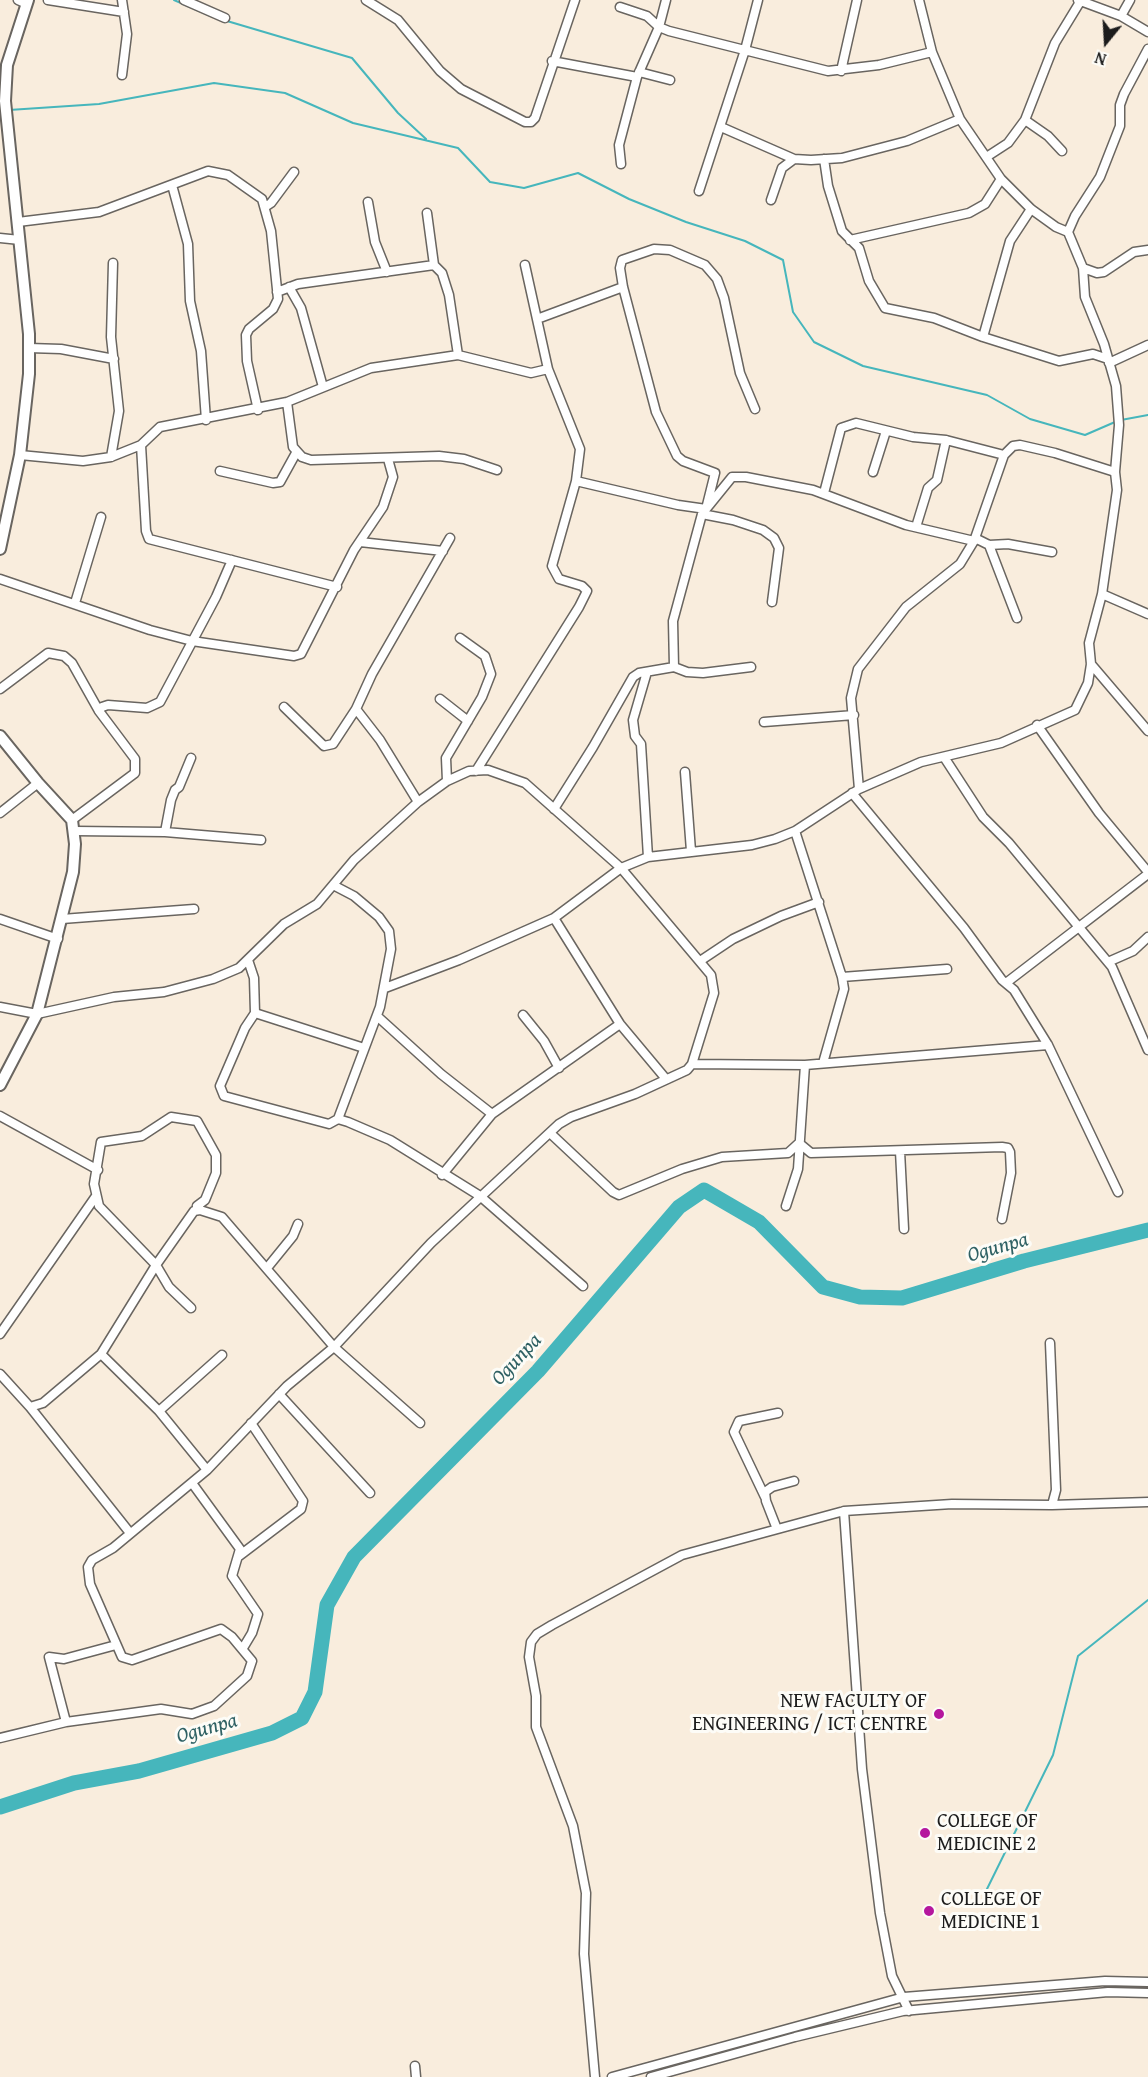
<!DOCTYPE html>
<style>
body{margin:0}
#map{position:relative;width:1148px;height:2077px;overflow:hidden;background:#f9eddd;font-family:"Gentium Book Plus",serif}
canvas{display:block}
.north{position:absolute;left:1076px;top:12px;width:60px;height:60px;-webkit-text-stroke:4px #fdfcf7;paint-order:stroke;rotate:198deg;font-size:16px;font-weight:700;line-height:24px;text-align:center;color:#1c1c1c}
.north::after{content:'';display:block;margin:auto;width:21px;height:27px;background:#1c1c1c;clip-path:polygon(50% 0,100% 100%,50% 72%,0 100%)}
</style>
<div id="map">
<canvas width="1148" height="2077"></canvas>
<div class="north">N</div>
</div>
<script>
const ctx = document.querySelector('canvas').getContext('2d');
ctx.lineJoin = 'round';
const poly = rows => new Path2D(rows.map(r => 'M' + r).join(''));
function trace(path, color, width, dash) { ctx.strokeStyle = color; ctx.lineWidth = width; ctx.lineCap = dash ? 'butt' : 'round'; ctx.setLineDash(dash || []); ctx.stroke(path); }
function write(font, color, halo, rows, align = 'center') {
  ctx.font = font + ' "Gentium Book Plus",serif'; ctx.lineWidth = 6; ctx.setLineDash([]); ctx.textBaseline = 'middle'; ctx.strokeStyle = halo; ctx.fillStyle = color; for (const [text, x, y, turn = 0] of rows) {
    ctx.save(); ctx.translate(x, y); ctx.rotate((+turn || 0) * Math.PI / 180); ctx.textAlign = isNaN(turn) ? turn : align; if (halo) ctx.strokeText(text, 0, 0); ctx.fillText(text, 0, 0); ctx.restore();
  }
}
const stream = poly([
 [174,0,213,17],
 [227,21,352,58,398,113,426,139],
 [9,110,99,104,214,83,285,93,353,123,458,148,490,182,524,188,578,173,629,199,686,222,745,241,783,260,793,312,814,342,863,366,987,395,1030,419,1085,435,1115,422],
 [1121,420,1148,415],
 [986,1891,1053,1755,1078,1656,1148,1600]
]);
const river = poly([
 [0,1807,74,1783,139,1771,272,1733,302,1718,315,1692,327,1605,354,1557,538,1371,679,1207,704,1190,759,1222,823,1287,860,1297,902,1298,1024,1261,1148,1230]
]);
const minor = poly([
 [18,0,27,4],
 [48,0,124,12],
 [184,0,225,18],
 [366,0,398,20,440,71,461,89,525,122,531,122,535,118,575,0],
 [919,0,932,52,960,119,1001,179,1031,209,1056,227,1068,232],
 [1078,0,1121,16,1148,32],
 [620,7,647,16,659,27,669,31,828,71,879,65,932,52],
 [1121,16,1130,0],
 [552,61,637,77],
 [841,71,857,0],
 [639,72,670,80],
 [122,75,127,34,122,0],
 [1025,120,1048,136,1062,151],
 [721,127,794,159,811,160,842,158,907,141,960,119],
 [988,156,1008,143,1025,120,1055,43,1080,2],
 [824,159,828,186,842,231,859,248,869,281,885,308,934,318,983,337,1059,361,1093,354,1108,359],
 [621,164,619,145,637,77,659,27,666,0],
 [172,185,188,244,190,301,201,351,206,420],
 [699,191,745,50,758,0],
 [771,200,782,168,794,159],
 [368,202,375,242,387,272],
 [265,207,271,203,294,172],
 [18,222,99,212,208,171,228,175,262,199,271,231,278,299,273,309,249,329,246,335,247,361,258,410],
 [0,238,20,240],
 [850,240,969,213,985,204,1001,179],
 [434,265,442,273,449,295,458,355],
 [1083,268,1097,273,1104,272,1134,252,1148,250],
 [289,287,301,308,323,387],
 [277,292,298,284,434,265,427,213],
 [537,319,623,287],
 [983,337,1010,241,1031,209],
 [29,348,61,349,114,359],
 [1109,363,1148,345],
 [287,402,293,447,302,457,311,460,439,456,464,459,497,470],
 [141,445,146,531,149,539,337,587],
 [20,455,83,461,111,457,141,445,160,427,287,402,371,368,458,355,531,373,548,369],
 [111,457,119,411,111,337,113,263],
 [220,471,273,483,280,482,296,453],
 [873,472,886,431],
 [576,481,678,505,706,509],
 [824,493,841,428,856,423,913,437,946,440,1004,455,1013,446,1020,445,1055,453,1115,472],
 [706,509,715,473,683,461,677,456,656,412,623,287,620,268,622,260,654,249,670,250,705,265,717,279,724,298,740,373,755,409],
 [702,514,733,520,763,530,774,538,779,548,772,602],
 [916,527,928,488,937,480,946,440],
 [975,538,989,545,1008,544,1052,552],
 [360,542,443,551],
 [989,545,1017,618],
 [0,579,150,630,192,641,294,656,301,654,354,550,383,507,393,477,388,459],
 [1102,594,1148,614],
 [75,603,101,517],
 [1091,664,1148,731],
 [674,667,673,621,702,514,732,477,746,477,813,490,906,525,974,541],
 [647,672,633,720,635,736,641,744,648,857],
 [0,689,48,653,64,656,72,663,99,711,135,759,135,773,72,820],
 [440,699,468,721],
 [284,707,324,746,333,744,356,709,372,674,450,538],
 [356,709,380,740,418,802],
 [99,711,102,707,108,705,147,708,160,702,216,597,232,560],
 [764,722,854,715],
 [1037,725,1099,813,1148,872],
 [944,757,983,817,1009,843,1112,967,1148,1050],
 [476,771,579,607,587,591,582,586,559,579,552,566,576,481,580,449,548,369,525,265],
 [685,772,691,851],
 [447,781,446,758,482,697,491,674,485,656,460,638],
 [859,789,851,698,858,669,906,607,960,564,974,541,1004,455],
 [852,793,964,928,1002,980,1014,990,1048,1045,1118,1192],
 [554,809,593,747,633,677,639,673,674,667,687,672,703,673,751,667],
 [0,813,38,783],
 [75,831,165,832,261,840],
 [795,831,842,977,844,989,823,1063],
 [165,832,171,800,175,790,179,787,191,758],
 [333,885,354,896,379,917,389,931,391,949,380,1007,338,1119],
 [554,918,620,1024,666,1079],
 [0,919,58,939],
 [62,919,194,909],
 [248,960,254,978,255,1013,245,1028,220,1086,224,1096,329,1124,338,1119,348,1122,390,1140,480,1196,583,1286],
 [700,961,733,939,781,916,819,902],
 [1108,962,1133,951,1148,937],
 [842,977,947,969],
 [1006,983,1148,874],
 [385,988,459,960,554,918,621,868,648,857,752,845,775,839,795,831,859,789,921,762,1001,743,1075,710,1088,683,1091,664,1089,643,1102,594,1117,490,1115,472,1119,425,1116,386,1104,344,1085,297,1083,268,1068,232,1075,216,1100,177,1120,126,1120,105,1124,94,1148,49],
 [0,1007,37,1014,114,997,164,992,213,979,239,968,284,924,317,904,354,860,418,802,447,781,469,771,488,770,525,783,621,868,711,975,714,993,692,1064,687,1070,635,1094,571,1117,559,1124,431,1243,334,1347,287,1386,207,1470,113,1548,92,1560,88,1567,90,1584,122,1657,132,1660,221,1629,232,1637,252,1661,247,1676,214,1706,192,1714,161,1709,66,1722,0,1738],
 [255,1013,364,1048],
 [523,1015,544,1041,559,1068],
 [377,1016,441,1074,492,1114],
 [692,1064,805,1065,1048,1045],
 [0,1116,98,1170],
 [550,1133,613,1192,619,1195,682,1169,722,1157,788,1153,799,1143,811,1153,1002,1147,1008,1148,1010,1152,1011,1173,1002,1219],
 [900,1151,904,1229],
 [442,1175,492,1114,620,1024],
 [786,1206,798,1169,805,1065],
 [267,1268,293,1236,298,1224],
 [191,1308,169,1287,156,1265,99,1206,94,1184,101,1142,142,1136,171,1117,197,1121,216,1155,216,1173,205,1200,197,1206,200,1210],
 [0,1334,96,1196],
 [101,1354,159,1411,207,1470],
 [0,1374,30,1407,130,1533],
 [279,1394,370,1493],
 [30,1407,43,1403,101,1354,156,1265,194,1211,200,1210,222,1217,334,1347,420,1423],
 [159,1411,222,1355],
 [192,1483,240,1549,232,1576,258,1614,252,1633,243,1648],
 [765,1497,734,1432,739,1421,778,1413],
 [1052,1505,1148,1502],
 [844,1511,862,1769,880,1913,892,1976,909,2011],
 [777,1529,766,1501,765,1492,772,1487,794,1481],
 [239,1556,301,1509,303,1501,251,1423],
 [66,1722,49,1657,64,1659,116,1645],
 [415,2066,416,2077],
 [595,2077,584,1954,586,1893,573,1826,536,1727,536,1696,529,1657,531,1642,537,1634,552,1625,682,1555,844,1511,952,1504,1052,1505,1056,1490,1050,1343],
 [612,2077,904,1997,1105,1981,1148,1982],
 [651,2077,795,2037,903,2011,1108,1992,1148,1993]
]);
const tertiary = poly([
 [0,549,20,455,29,374,29,334,5,101,7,65,28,0],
 [0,736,38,783,72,820,75,844,73,872,37,1014,0,1085]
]);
const markers = [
 [939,1714,6,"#b5179e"],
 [925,1833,6,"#b5179e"],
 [929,1911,6,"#b5179e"]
];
const poiNames = [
 ["NEW FACULTY OF",927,1702,"right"],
 ["ENGINEERING / ICT CENTRE",927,1725,"right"],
 ["COLLEGE OF",937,1822],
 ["MEDICINE 2",937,1845],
 ["COLLEGE OF",941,1900],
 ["MEDICINE 1",941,1923]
];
const waterNames = [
 ["Ogunpa",998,1248,-16],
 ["Ogunpa",517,1360,-47],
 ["Ogunpa",207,1729,-16]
];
trace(stream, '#46b6bc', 2);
trace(river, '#46b6bc', 15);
trace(minor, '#696560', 11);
trace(tertiary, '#696560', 14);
trace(minor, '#fff', 8);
trace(tertiary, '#fff', 10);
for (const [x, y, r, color] of markers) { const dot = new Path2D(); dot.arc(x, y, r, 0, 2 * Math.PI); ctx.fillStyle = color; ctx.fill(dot); trace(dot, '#fdfcf7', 2); }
write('20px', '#1c1c1c', '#fdfcf7', poiNames, 'left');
write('italic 21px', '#2f6164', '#fdfcf7', waterNames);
</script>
